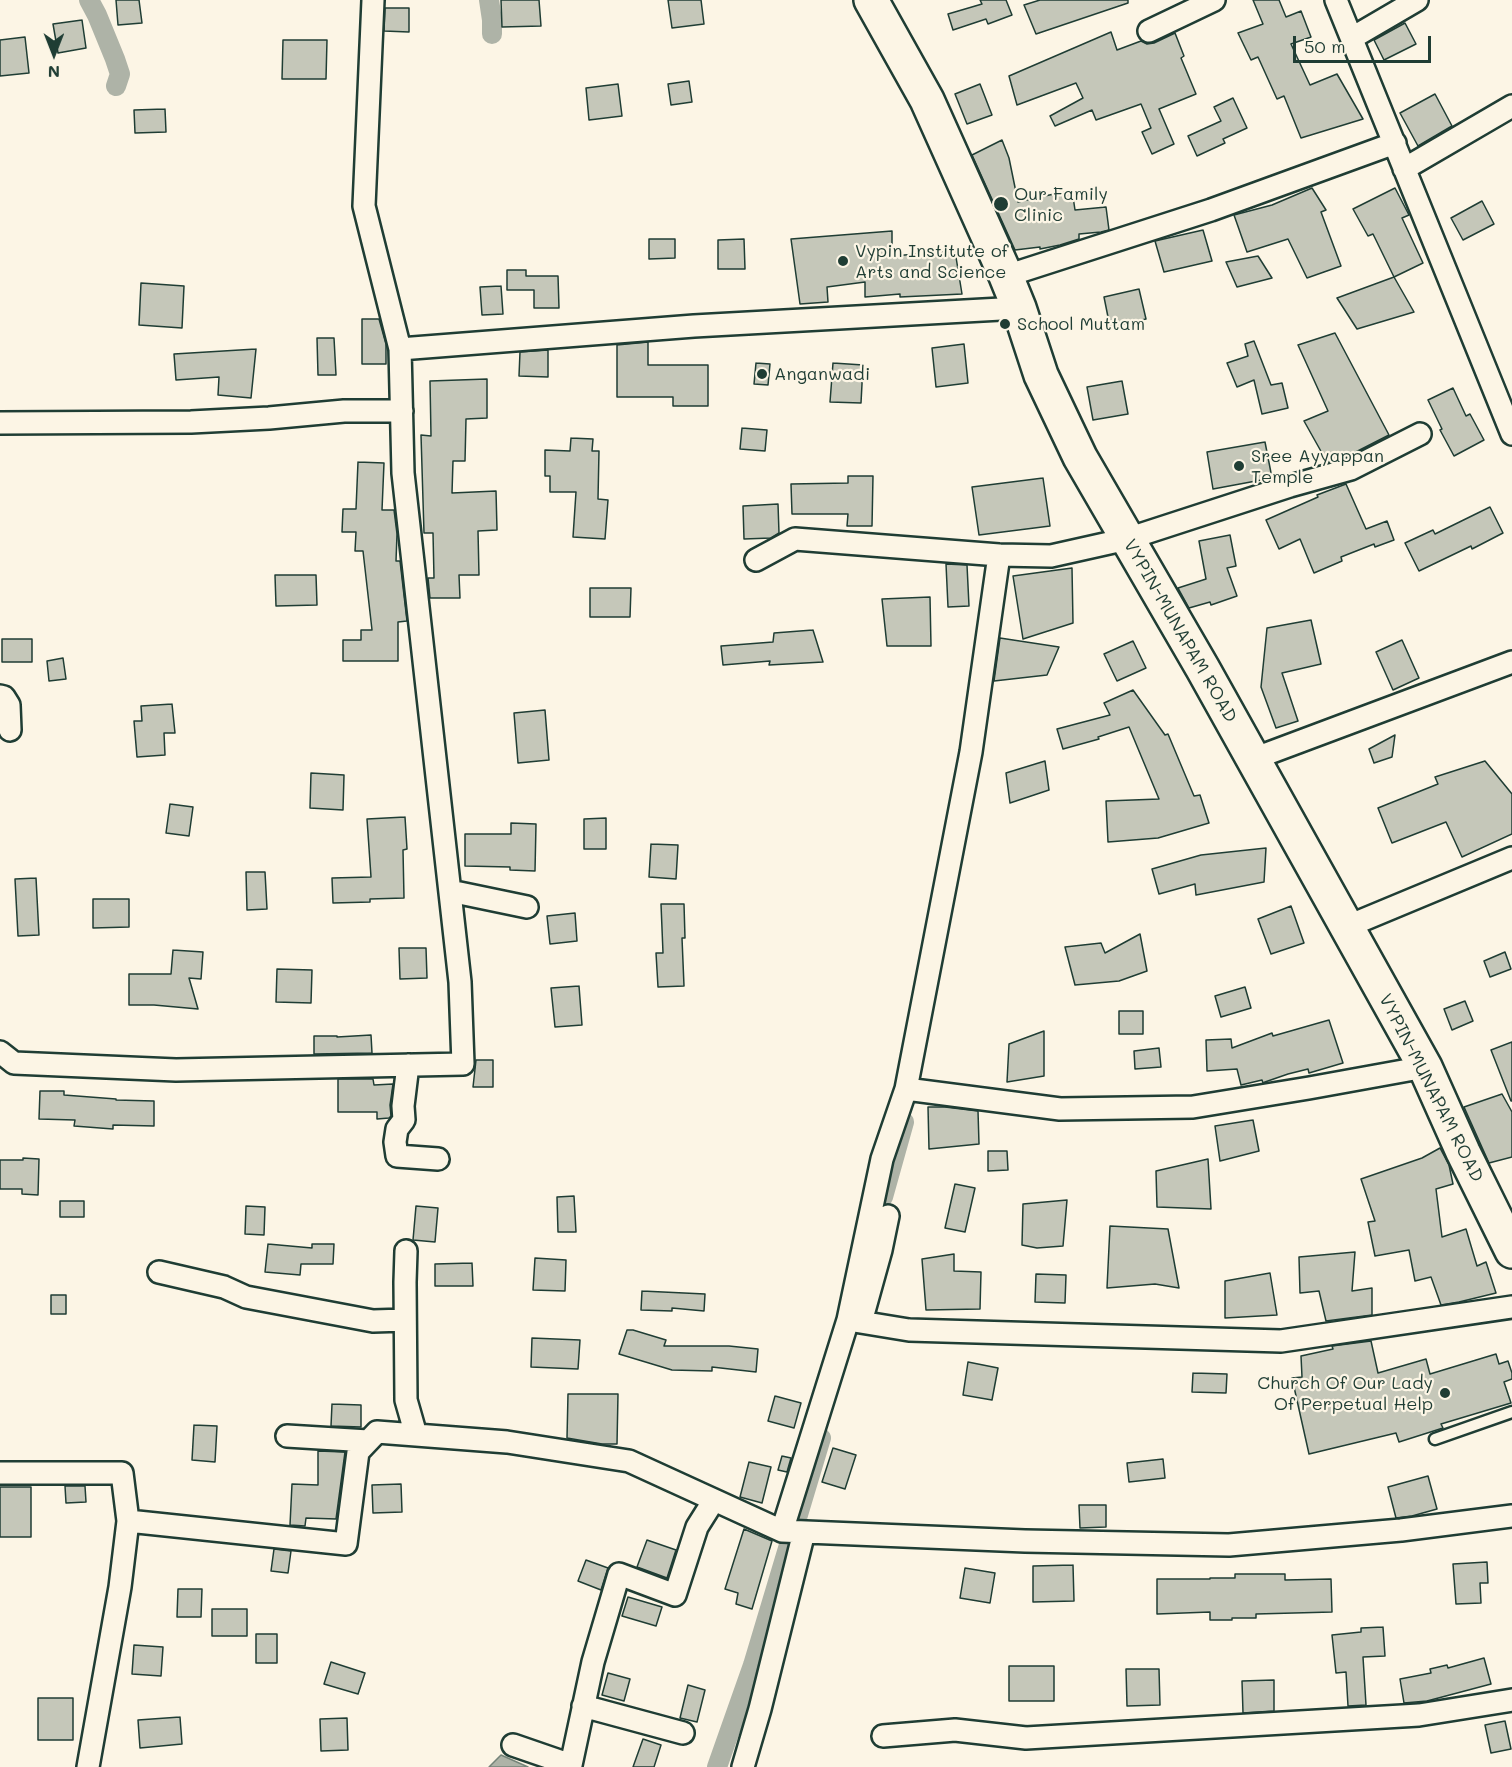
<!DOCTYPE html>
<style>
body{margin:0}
#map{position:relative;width:1512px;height:1767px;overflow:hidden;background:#fcf5e5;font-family:Mali,sans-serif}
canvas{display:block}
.north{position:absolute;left:24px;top:24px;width:60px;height:60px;-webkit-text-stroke:4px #fcf5e5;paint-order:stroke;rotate:180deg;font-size:16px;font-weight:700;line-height:24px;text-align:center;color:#1f3d34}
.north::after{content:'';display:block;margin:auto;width:21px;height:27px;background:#1f3d34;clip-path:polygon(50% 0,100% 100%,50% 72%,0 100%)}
.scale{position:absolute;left:1293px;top:36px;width:138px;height:27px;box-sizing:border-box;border:3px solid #1f3d34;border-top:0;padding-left:8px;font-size:18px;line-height:21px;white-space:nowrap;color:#1f3d34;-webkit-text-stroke:4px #fcf5e5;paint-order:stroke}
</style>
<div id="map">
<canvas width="1512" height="1767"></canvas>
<div class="north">N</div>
<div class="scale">50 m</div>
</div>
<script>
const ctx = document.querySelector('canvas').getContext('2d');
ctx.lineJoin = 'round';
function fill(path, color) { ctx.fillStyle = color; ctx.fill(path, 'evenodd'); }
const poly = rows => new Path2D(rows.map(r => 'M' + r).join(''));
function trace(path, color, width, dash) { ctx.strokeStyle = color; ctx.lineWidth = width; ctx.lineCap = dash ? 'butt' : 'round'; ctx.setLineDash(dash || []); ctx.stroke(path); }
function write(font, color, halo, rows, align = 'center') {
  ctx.font = font + ' Mali,sans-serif'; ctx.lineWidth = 4.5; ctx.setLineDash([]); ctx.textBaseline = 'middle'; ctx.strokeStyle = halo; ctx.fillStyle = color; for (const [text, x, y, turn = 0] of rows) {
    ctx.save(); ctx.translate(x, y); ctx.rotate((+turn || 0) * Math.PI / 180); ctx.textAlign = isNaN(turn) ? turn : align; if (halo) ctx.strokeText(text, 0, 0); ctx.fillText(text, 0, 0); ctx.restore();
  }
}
const water = poly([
 [501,1755,528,1767,489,1767,501,1755]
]);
const canal = poly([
 [89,0,97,15,115,59,120,74,116,86],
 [489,0,492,20,492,34],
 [883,1197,904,1122],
 [717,1767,753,1665,821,1438]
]);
const building = poly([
 [116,0,139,0,142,23,118,25,116,0],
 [501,0,539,0,541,26,502,27,501,0],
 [668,0,701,0,704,24,672,28,668,0],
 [980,0,1006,0,1012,15,988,24,986,19,953,30,948,14,982,4,980,0],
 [1040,0,1128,0,1128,3,1036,34,1024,5,1040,0],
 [1253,0,1279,0,1286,17,1301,11,1311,37,1291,44,1310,85,1337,74,1363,119,1301,138,1284,96,1277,99,1258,57,1251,60,1238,33,1263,24,1253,0],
 [385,8,409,8,409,32,384,31,385,8],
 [82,20,86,48,58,53,53,24,82,20],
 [1405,23,1416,44,1384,60,1374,40,1405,23],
 [1111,32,1117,50,1141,41,1147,44,1154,43,1175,33,1184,56,1181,58,1196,94,1159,109,1174,144,1152,154,1142,132,1151,128,1141,104,1096,120,1092,110,1055,126,1050,116,1083,98,1076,83,1017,105,1009,76,1111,32],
 [25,37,29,73,0,76,0,40,25,37],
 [283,40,327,40,326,79,282,79,283,40],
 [689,81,692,102,671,105,668,84,689,81],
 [618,84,622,116,589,120,586,88,618,84],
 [980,84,992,115,967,124,955,94,980,84],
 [1435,94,1452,126,1418,146,1400,113,1435,94],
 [1233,98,1247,128,1223,139,1225,143,1197,156,1188,136,1221,121,1214,107,1233,98],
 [165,109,166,132,135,133,134,110,165,109],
 [1002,140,1009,158,1018,202,1072,190,1075,210,1106,207,1109,230,1101,232,1079,234,1079,239,1060,245,1040,249,1040,247,1015,250,972,155,1002,140],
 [1312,188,1326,210,1321,212,1341,266,1307,278,1288,239,1247,252,1234,215,1272,205,1312,188],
 [1395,188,1409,215,1402,218,1423,263,1394,277,1373,234,1368,236,1353,209,1395,188],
 [1482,201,1494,224,1463,240,1451,218,1482,201],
 [1203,230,1212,261,1164,272,1155,241,1203,230],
 [892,231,892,256,955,251,962,294,900,297,900,294,865,297,865,282,827,287,828,302,800,304,791,239,892,231],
 [649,239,675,239,675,258,649,259,649,239],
 [744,239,745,269,718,269,718,240,744,239],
 [1258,256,1272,278,1237,287,1226,262,1258,256],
 [507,270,526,270,526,276,558,276,559,308,534,308,534,290,507,290,507,270],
 [1394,277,1414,312,1357,329,1337,298,1394,277],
 [141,283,184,286,182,328,139,325,141,283],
 [501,286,503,314,482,315,480,287,501,286],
 [1139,289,1146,319,1110,327,1104,297,1139,289],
 [362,319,379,319,386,344,386,364,362,364,362,319],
 [1335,333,1389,435,1346,457,1327,462,1304,421,1328,411,1298,345,1335,333],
 [317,338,334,338,336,375,318,375,317,338],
 [1254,341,1271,385,1282,383,1288,408,1262,414,1254,380,1237,387,1227,363,1248,356,1245,344,1254,341],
 [648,342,648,365,708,365,708,406,673,406,673,397,617,397,617,345,648,342],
 [964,344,968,383,936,387,932,348,964,344],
 [256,349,251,398,218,395,219,377,176,380,174,354,256,349],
 [548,350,548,377,519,376,520,352,548,350],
 [756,363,770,364,768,385,754,384,756,363],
 [833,363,863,365,861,403,830,402,833,363],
 [487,379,487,418,466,419,465,461,453,461,452,493,496,491,497,530,478,531,479,575,459,575,460,598,430,598,428,578,434,578,433,533,424,533,421,435,431,436,430,381,487,379],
 [1122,381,1128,414,1093,420,1087,387,1122,381],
 [1453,388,1466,416,1470,414,1484,440,1454,456,1440,430,1442,429,1428,400,1453,388],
 [742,428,767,430,765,451,740,449,742,428],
 [571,438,593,439,592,451,599,451,598,499,608,500,605,539,573,537,576,492,550,492,550,476,545,476,545,450,570,451,571,438],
 [1265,442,1272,478,1213,489,1207,452,1265,442],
 [358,462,384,463,382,510,394,510,397,534,396,561,400,561,407,621,398,622,398,661,343,661,343,640,361,640,361,630,372,630,363,551,355,551,356,532,342,532,343,509,356,509,358,462],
 [848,476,873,476,872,526,847,526,848,514,792,514,791,484,848,483,848,476],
 [1043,478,1050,526,979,535,972,487,1043,478],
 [1346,484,1366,529,1387,521,1394,540,1375,547,1374,544,1341,557,1342,561,1314,573,1300,539,1279,549,1266,520,1318,497,1317,495,1346,484],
 [778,504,779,533,771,538,744,539,743,506,778,504],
 [1490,507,1503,533,1472,549,1471,546,1419,571,1405,543,1433,530,1435,534,1490,507],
 [1230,535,1236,566,1227,568,1237,596,1211,605,1210,602,1189,608,1178,588,1206,579,1199,541,1230,535],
 [946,564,967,565,969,606,948,607,946,564],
 [1072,568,1073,623,1023,639,1013,576,1072,568],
 [275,575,316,575,317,605,276,606,275,575],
 [590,588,631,588,630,617,590,617,590,588],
 [930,597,931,646,887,646,882,599,930,597],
 [1311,620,1321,664,1282,673,1298,721,1276,728,1261,687,1267,628,1311,620],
 [813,630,823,662,769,665,770,661,723,665,721,646,773,642,774,633,813,630],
 [1000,638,1059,647,1047,675,994,681,1000,638],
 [2,639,32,639,32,662,2,662,2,639],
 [1402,640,1419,678,1393,690,1376,652,1402,640],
 [1133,641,1146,668,1117,681,1104,654,1133,641],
 [63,658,66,679,49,681,47,661,63,658],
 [1133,690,1165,735,1168,734,1194,796,1200,795,1209,823,1158,838,1108,842,1106,801,1159,799,1129,727,1098,737,1099,739,1063,749,1057,729,1110,715,1104,703,1133,690],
 [172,704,175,733,164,733,165,755,137,757,134,721,142,721,141,706,172,704],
 [545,710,549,760,518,763,514,713,545,710],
 [1395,735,1392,757,1374,763,1369,749,1395,735],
 [1045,761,1049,790,1010,803,1006,773,1045,761],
 [1485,761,1512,794,1512,834,1462,857,1446,822,1392,843,1378,808,1438,784,1435,777,1485,761],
 [311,773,344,775,343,810,310,808,311,773],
 [170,804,193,807,189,836,166,833,170,804],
 [405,817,407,849,403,850,404,898,370,899,370,902,333,903,332,878,371,877,367,819,405,817],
 [606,818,606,849,584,849,584,819,606,818],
 [511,823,536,824,535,871,510,870,510,867,465,866,465,834,511,834,511,823],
 [651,844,678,845,676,879,649,877,651,844],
 [1266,848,1264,882,1196,895,1195,884,1159,894,1152,869,1201,855,1266,848],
 [246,872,265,872,267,909,247,910,246,872],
 [36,878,39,935,18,936,15,879,36,878],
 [93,899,129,899,129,927,93,928,93,899],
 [661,904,684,904,685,938,682,938,684,986,658,987,656,953,663,953,661,904],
 [1291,906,1304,943,1271,954,1258,919,1291,906],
 [575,913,577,941,550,944,547,916,575,913],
 [1140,934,1147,971,1119,981,1075,985,1065,947,1101,943,1105,953,1140,934],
 [399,948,426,948,427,978,400,979,399,948],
 [173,950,203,952,201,979,189,978,198,1009,154,1005,129,1005,129,974,171,974,173,950],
 [1505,952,1511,969,1490,977,1484,961,1505,952],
 [277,969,312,970,311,1003,276,1002,277,969],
 [579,986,582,1025,555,1027,551,988,579,986],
 [1245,987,1251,1008,1221,1017,1215,996,1245,987],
 [1465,1001,1473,1021,1452,1030,1444,1009,1465,1001],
 [1119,1011,1143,1011,1143,1034,1119,1034,1119,1011],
 [1329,1020,1343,1063,1309,1073,1308,1069,1288,1074,1265,1082,1263,1083,1262,1080,1241,1085,1237,1069,1207,1071,1206,1040,1231,1039,1232,1048,1272,1033,1273,1036,1329,1020],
 [1044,1031,1044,1076,1007,1082,1009,1044,1044,1031],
 [371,1035,372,1053,314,1054,314,1036,337,1036,337,1037,371,1035],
 [1512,1042,1512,1101,1511,1101,1491,1050,1512,1042],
 [1159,1048,1161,1067,1135,1069,1134,1051,1159,1048],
 [476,1060,493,1060,493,1087,473,1087,476,1060],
 [338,1079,373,1079,374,1085,393,1084,390,1105,391,1116,389,1118,377,1119,377,1112,338,1112,338,1079],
 [40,1091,64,1091,64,1095,116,1099,116,1100,154,1101,154,1126,113,1125,113,1129,74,1126,75,1120,39,1119,40,1091],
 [1502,1094,1512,1112,1512,1157,1489,1163,1464,1107,1502,1094],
 [928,1107,945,1107,978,1111,979,1144,929,1149,928,1107],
 [1253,1120,1259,1151,1220,1161,1215,1126,1253,1120],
 [1440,1148,1449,1165,1453,1184,1436,1189,1442,1237,1466,1229,1477,1266,1486,1262,1496,1293,1459,1302,1441,1305,1431,1277,1415,1281,1409,1250,1375,1256,1368,1222,1375,1221,1361,1179,1422,1158,1440,1148],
 [988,1151,1007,1151,1008,1170,988,1171,988,1151],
 [23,1158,39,1159,38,1195,22,1194,22,1189,0,1189,0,1160,23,1160,23,1158],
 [1208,1159,1211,1209,1157,1207,1156,1171,1208,1159],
 [955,1184,975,1188,965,1232,945,1228,955,1184],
 [574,1196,576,1232,558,1232,557,1197,574,1196],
 [1067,1200,1063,1246,1037,1248,1022,1245,1023,1204,1067,1200],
 [60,1201,84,1201,84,1217,60,1217,60,1201],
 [246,1206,265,1207,264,1235,245,1234,246,1206],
 [416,1206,438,1208,435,1242,413,1240,416,1206],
 [1110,1226,1168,1229,1179,1288,1155,1284,1107,1288,1110,1226],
 [268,1244,312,1248,312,1244,334,1244,333,1264,301,1264,300,1275,265,1272,268,1244],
 [1355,1252,1352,1291,1372,1288,1372,1315,1326,1321,1319,1291,1300,1293,1299,1257,1355,1252],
 [954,1254,954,1271,981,1272,980,1309,926,1310,922,1259,954,1254],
 [535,1258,566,1260,565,1291,533,1290,535,1258],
 [472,1263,473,1286,435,1286,435,1264,472,1263],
 [1270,1273,1277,1315,1225,1318,1225,1281,1270,1273],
 [1036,1274,1066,1275,1065,1303,1035,1302,1036,1274],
 [642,1291,705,1294,704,1311,672,1308,672,1311,641,1310,642,1291],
 [51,1295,66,1295,66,1314,51,1314,51,1295],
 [627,1330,633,1330,666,1340,664,1346,729,1346,758,1349,756,1372,712,1367,712,1371,672,1370,619,1354,627,1330],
 [532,1338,580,1340,578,1369,531,1367,532,1338],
 [1371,1341,1378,1373,1426,1359,1430,1374,1496,1354,1499,1364,1508,1361,1512,1373,1512,1379,1504,1382,1511,1403,1441,1424,1443,1428,1399,1442,1396,1433,1309,1454,1292,1378,1302,1377,1301,1356,1333,1349,1332,1346,1371,1341],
 [968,1362,998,1368,992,1400,963,1395,968,1362],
 [1193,1373,1227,1374,1226,1393,1192,1392,1193,1373],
 [568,1394,618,1394,617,1444,602,1444,567,1438,568,1394],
 [775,1396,801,1403,794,1428,768,1421,775,1396],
 [332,1404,361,1405,361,1427,331,1426,332,1404],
 [194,1425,217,1426,215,1462,192,1460,194,1425],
 [833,1448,856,1455,845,1489,822,1482,833,1448],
 [318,1451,345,1452,336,1519,306,1518,305,1526,290,1525,292,1484,318,1485,318,1451],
 [782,1456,791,1458,787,1472,778,1470,782,1456],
 [1163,1459,1165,1478,1129,1482,1127,1463,1163,1459],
 [749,1462,771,1467,762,1503,740,1497,749,1462],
 [1428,1476,1437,1509,1412,1516,1396,1518,1388,1487,1428,1476],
 [401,1484,402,1512,373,1513,372,1485,401,1484],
 [65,1486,85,1486,86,1502,66,1503,65,1486],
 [0,1487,31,1487,31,1537,0,1537,0,1487],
 [1079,1505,1106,1505,1106,1527,1080,1528,1079,1505],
 [744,1529,772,1541,752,1609,736,1604,738,1593,725,1589,744,1529],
 [647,1540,676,1550,667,1578,637,1567,647,1540],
 [274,1549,291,1551,288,1573,271,1571,274,1549],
 [586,1560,608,1568,601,1590,578,1581,586,1560],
 [1487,1562,1488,1583,1480,1583,1481,1603,1456,1604,1453,1564,1487,1562],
 [1073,1565,1074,1601,1033,1602,1033,1566,1073,1565],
 [965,1568,995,1573,990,1603,960,1598,965,1568],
 [1235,1574,1285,1574,1285,1580,1331,1579,1332,1612,1256,1614,1256,1618,1232,1618,1232,1620,1210,1620,1210,1612,1157,1614,1157,1579,1210,1579,1210,1578,1235,1578,1235,1574],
 [178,1589,202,1589,201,1617,177,1617,178,1589],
 [628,1597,662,1607,656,1626,622,1616,628,1597],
 [212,1609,247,1609,247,1636,212,1636,212,1609],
 [1383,1627,1385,1656,1363,1657,1366,1705,1348,1706,1346,1672,1336,1673,1332,1635,1361,1632,1361,1628,1383,1627],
 [256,1634,277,1634,277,1663,256,1663,256,1634],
 [134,1645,163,1647,161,1676,132,1674,134,1645],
 [1484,1658,1491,1684,1427,1701,1404,1703,1400,1679,1431,1673,1430,1669,1447,1665,1448,1668,1484,1658],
 [331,1662,365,1673,358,1694,324,1684,331,1662],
 [1009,1666,1054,1666,1054,1701,1009,1701,1009,1666],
 [1126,1669,1159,1669,1160,1705,1127,1706,1126,1669],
 [608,1673,630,1679,624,1701,602,1695,608,1673],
 [1274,1680,1274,1711,1243,1713,1242,1681,1274,1680],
 [688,1685,705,1690,697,1722,680,1718,688,1685],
 [38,1698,73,1698,73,1740,38,1740,38,1698],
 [180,1717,182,1744,140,1748,138,1720,180,1717],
 [347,1718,348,1750,321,1751,320,1719,347,1718],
 [1505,1721,1511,1749,1491,1753,1485,1725,1505,1721],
 [643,1739,661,1745,654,1767,633,1767,643,1739]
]);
const service = poly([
 [1435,1439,1512,1412]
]);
const minor = poly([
 [1336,0,1512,434],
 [1149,31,1214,0],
 [1352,38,1417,0],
 [1404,169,1512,106],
 [1006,276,1211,210,1395,143],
 [400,349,694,326,1019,308],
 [0,423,191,422,269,418,344,411,402,411],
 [756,560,795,539,999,555,1051,556,1127,539,1290,486,1351,469,1420,434],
 [0,696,4,697,9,705,10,730],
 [1253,759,1512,662],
 [450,891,527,907],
 [1346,927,1512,858],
 [0,1052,14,1063,176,1070,463,1064,460,982,403,473,400,349,364,206,373,0],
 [408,1065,403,1106,404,1120,397,1129,395,1142,397,1156,438,1159],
 [906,1089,1060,1109,1193,1107,1309,1088,1425,1067],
 [406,1251,405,1282,406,1400,416,1435],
 [159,1272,224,1287,246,1297,373,1321,405,1320],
 [848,1320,909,1330,1281,1341,1512,1307],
 [861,1322,881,1250,888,1216],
 [287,1436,368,1441],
 [0,1473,122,1473,128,1521,120,1587,88,1767],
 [128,1521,346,1544,358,1452,377,1432,507,1442,629,1461,782,1531,1025,1541,1229,1545,1401,1530,1512,1516],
 [782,1531,848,1320,882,1159,906,1089,971,752,999,555],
 [583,1706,683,1733],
 [883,1736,955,1730,1026,1738,1249,1725,1419,1715,1512,1700],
 [513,1745,571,1765,593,1662,619,1574,675,1595,697,1527,714,1500],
 [743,1767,760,1709,804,1532]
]);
const primary = poly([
 [871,0,927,100,1006,276,1019,308,1041,375,1080,457,1203,669,1425,1067,1463,1152,1512,1251]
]);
const markers = [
 [1001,204,8,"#1f3d34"],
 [843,261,6,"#1f3d34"],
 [1005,324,6,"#1f3d34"],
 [762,374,6,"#1f3d34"],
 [1239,466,6,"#1f3d34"],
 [1445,1393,6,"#1f3d34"]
];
const poiNames = [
 ["Our Family",1014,194],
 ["Clinic",1014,215],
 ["Vypin Institute of",855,251],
 ["Arts and Science",855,272],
 ["School Muttam",1017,324],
 ["Anganwadi",774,374],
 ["Sree Ayyappan",1251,456],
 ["Temple",1251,477],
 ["Church Of Our Lady",1433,1383,"right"],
 ["Of Perpetual Help",1433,1404,"right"]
];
const streetNames = [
 ["VYPIN-MUNAPAM ROAD",1180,631,60],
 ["VYPIN-MUNAPAM ROAD",1431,1088,63]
];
fill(water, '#aeb3a7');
trace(water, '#758479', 1.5);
trace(canal, '#aeb3a7', 20);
fill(building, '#c5c7b9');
trace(building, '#1f3d34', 1.5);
trace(service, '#1f3d34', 15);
trace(minor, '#1f3d34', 26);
trace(primary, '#1f3d34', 38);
trace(service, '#fcf5e5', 10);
trace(minor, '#fcf5e5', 21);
trace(primary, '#fcf5e5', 33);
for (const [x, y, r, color] of markers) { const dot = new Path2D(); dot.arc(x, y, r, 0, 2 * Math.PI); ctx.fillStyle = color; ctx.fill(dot); trace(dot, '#fcf5e5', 2); }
write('18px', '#1f3d34', '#fcf5e5', poiNames, 'left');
write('18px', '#1f3d34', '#fcf5e5', streetNames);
</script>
